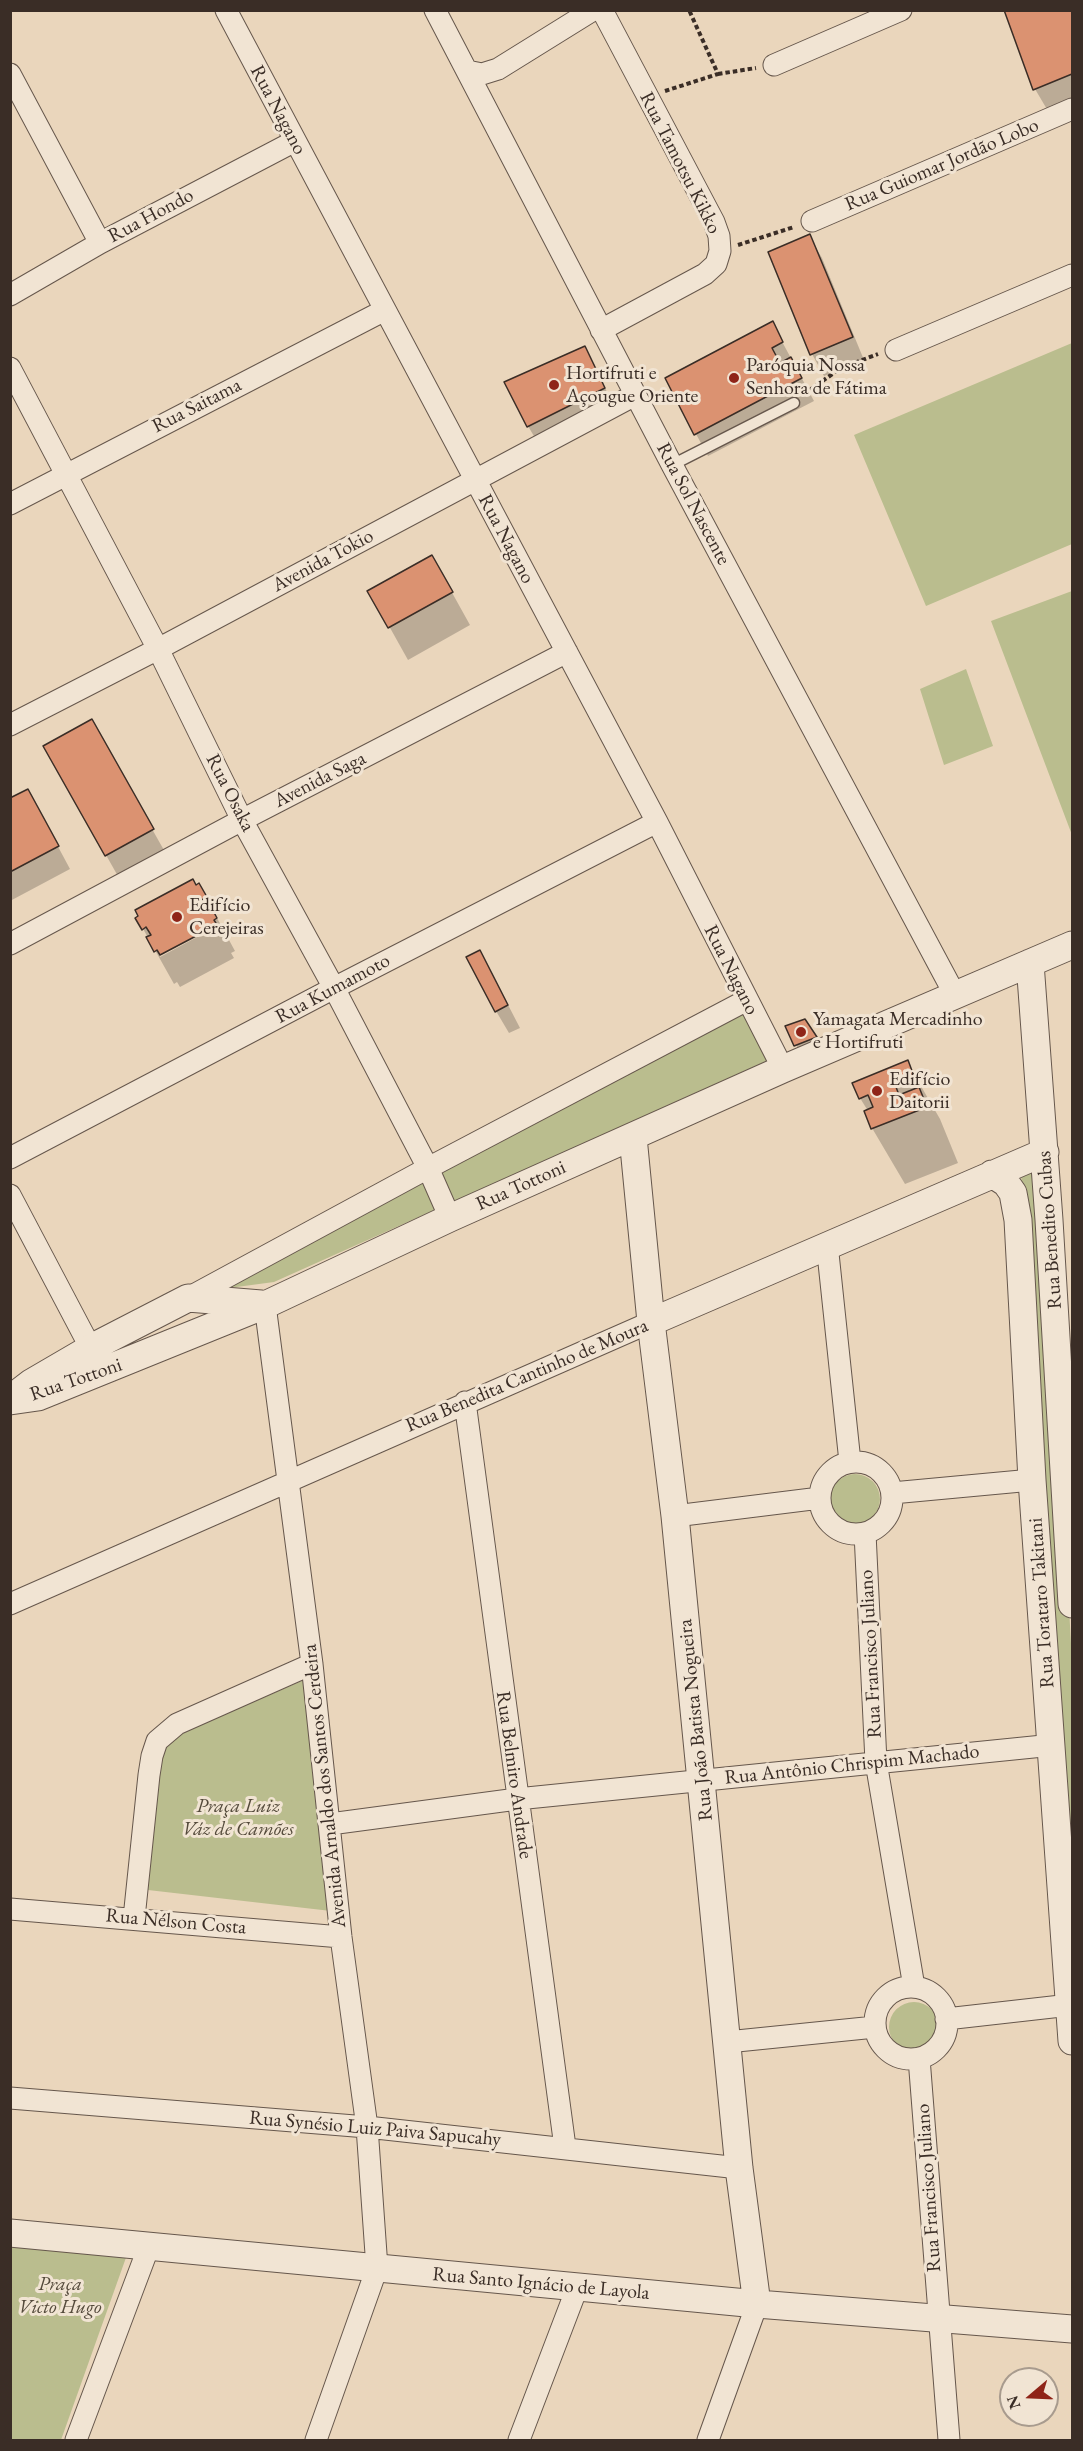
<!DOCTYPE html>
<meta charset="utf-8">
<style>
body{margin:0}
#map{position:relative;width:1083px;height:2451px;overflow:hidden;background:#ead6bc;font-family:"EB Garamond",serif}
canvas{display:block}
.frame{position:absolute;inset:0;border:12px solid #3a2d26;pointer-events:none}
.north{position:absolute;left:999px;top:2367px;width:60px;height:60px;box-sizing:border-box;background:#f1e4d3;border:2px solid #a89b8e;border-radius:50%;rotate:251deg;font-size:16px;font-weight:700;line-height:24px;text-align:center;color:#3a2d26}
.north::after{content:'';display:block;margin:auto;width:21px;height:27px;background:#8f2418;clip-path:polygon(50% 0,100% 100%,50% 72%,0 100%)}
</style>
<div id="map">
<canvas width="1083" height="2451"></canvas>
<div class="frame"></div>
<div class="north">N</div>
</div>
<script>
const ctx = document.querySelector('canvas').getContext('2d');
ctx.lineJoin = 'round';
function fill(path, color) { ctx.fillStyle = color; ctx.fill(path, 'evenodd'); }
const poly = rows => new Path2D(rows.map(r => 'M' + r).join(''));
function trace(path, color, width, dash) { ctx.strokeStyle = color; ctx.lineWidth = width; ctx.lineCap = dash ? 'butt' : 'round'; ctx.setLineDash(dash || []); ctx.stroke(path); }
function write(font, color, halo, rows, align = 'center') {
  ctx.font = font + ' "EB Garamond",serif'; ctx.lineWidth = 6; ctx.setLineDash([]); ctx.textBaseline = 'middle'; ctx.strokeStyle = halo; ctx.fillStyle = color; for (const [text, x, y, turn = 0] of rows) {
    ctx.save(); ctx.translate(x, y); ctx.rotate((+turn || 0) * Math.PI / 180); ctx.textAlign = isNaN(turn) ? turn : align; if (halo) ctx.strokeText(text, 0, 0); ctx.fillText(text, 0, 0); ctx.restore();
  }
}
const green = poly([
 [1072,343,1072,544,926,606,854,435],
 [1072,591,1072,835,991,621],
 [966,669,993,746,944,765,920,689],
 [745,1008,771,1059,274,1282,229,1288],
 [1035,1167,1064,1519,1072,1661,1072,1895,1052,1583,1021,1173],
 '830 1499a25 25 0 1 1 50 0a25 25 0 1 1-50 0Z',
 [304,1680,331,1911,148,1890,160,1769,165,1750,172,1737],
 '889 2027a25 25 0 1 1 50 0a25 25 0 1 1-50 0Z',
 [10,2244,128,2252,61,2440,11,2440]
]);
const shadow = poly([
 [1006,10,1072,10,1072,101,1048,111,1035,89],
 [809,236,822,258,864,360,824,376,812,354],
 [772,323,814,401,708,456,696,434],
 [594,364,613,405,538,443,528,426],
 [450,589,470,625,408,660,370,592],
 [91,721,165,852,119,878,45,747],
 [10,800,40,813,70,869,10,901],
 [199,885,235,951,231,953,234,958,180,987,177,982,174,984,137,918],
 [209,927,210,930,160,957,160,953],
 [492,974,520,1028,509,1033,496,1011],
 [804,1020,822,1049,802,1056,787,1027],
 [907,1062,940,1119,958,1163,905,1184,872,1128,868,1111,860,1098]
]);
const building = poly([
 [1004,10,1072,10,1072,74,1033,90,1004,10],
 [810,234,853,337,810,355,768,252,810,234],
 [773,321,783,342,772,348,780,363,791,357,802,378,694,435,665,378,773,321],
 [585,346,605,388,527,427,504,382,585,346],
 [432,555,453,592,388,628,367,591,432,555],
 [92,719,154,829,105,856,43,746,92,719],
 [28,789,59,846,10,872,10,798,28,789],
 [193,879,196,885,199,883,207,897,201,900,205,907,210,905,217,918,214,920,217,925,160,955,157,950,154,952,146,937,151,935,146,927,142,930,135,918,138,916,135,910,193,879],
 [480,950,508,1005,495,1012,466,957,480,950],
 [805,1019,817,1037,794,1046,785,1026,805,1019],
 [908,1060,915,1079,896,1087,899,1095,919,1087,927,1107,871,1129,864,1111,873,1107,868,1095,859,1099,852,1083,908,1060]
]);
const path = poly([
 [718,74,756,68],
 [665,91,718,74,689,10],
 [738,245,794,227],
 [804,394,841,368,878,354]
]);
const service = poly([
 [672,465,794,403]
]);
const minor = poly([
 [226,10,657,822,783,1069],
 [435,10,672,465,955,995],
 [774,65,901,10],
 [467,71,482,74,498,69,593,10],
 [10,74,100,243],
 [812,221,1072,109],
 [10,295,100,243,295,141],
 [601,330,705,274,716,264,720,251,719,236,714,222,602,10],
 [896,350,1072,275],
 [10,368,158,649,242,820,334,988,428,1168,450,1218],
 [10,504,385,310],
 [10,725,158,649,635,395],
 [10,944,242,820,567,652],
 [10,1158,334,988,657,822],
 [10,1195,98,1362],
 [827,1244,850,1462],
 [188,1298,428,1168,747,1000],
 [265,1305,312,1664,341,1937,367,2127,377,2268,316,2440],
 [465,1402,565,2147],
 '820 1498a36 36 0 1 1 72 0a36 36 0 1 1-72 0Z',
 [892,1493,1032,1480],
 [675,1516,820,1498],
 [865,1533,876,1762,914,1987],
 [10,1604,651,1322],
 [330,1824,517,1799,1053,1745],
 [10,1909,341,1937],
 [134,1918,149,1775,152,1756,157,1741,177,1724,312,1664],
 '875 2023a36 36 0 1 1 72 0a36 36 0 1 1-72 0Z',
 [946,2019,1070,2005],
 [727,2042,875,2027],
 [919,2058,949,2440],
 [10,2098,367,2127,739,2168],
 [76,2440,149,2246],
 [519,2440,577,2288],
 [708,2440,757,2304]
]);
const tertiary = poly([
 [1030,963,1049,1220,1072,1604],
 [633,1137,651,1322,675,1516,739,2168,757,2304],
 [992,1174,1006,1183,1013,1193,1018,1220,1032,1480,1072,2041],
 [651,1322,1045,1152],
 [18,1393,31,1383,91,1348,188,1298,261,1304],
 [10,1401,38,1397,265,1305,450,1218,783,1069,1072,945],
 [10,2233,757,2304,1072,2329]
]);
const markers = [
 [734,378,6,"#8f2418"],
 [554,385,6,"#8f2418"],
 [177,917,6,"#8f2418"],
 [801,1032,6,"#8f2418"],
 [877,1091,6,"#8f2418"]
];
const streetNames = [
 ["Rua Nagano",278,110,62],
 ["Rua Tamotsu Kikko",680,163,63],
 ["Rua Guiomar Jordão Lobo",942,165,-23],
 ["Rua Hondo",151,216,-28],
 ["Rua Saitama",197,406,-27],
 ["Rua Sol Nascente",693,504,62],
 ["Rua Nagano",506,539,62],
 ["Avenida Tokio",323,561,-28],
 ["Avenida Saga",320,780,-27],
 ["Rua Osaka",230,793,63],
 ["Rua Nagano",731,970,63],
 ["Rua Kumamoto",333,989,-28],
 ["Rua Tottoni",521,1186,-24],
 ["Rua Benedito Cubas",1050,1230,-94],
 ["Rua Benedita Cantinho de Moura",527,1376,-23],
 ["Rua Tottoni",76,1380,-19],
 ["Rua Torataro Takitani",1042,1603,-94],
 ["Rua Francisco Juliano",871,1654,-93],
 ["Rua João Batista Nogueira",696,1720,-96],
 ["Rua Antônio Chrispim Machado",852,1765,-6],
 ["Rua Belmiro Andrade",514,1775,82],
 ["Avenida Arnaldo dos Santos Cerdeira",325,1786,-96],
 ["Rua Nélson Costa",176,1922,5],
 ["Rua Synésio Luiz Paiva Sapucahy",375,2129,5],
 ["Rua Francisco Juliano",929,2188,-94],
 ["Rua Santo Ignácio de Layola",541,2284,5]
];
const poiNames = [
 ["Paróquia Nossa",746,366],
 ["Senhora de Fátima",746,389],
 ["Hortifruti e",566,374],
 ["Açougue Oriente",566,397],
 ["Edifício",189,906],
 ["Cerejeiras",189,929],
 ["Yamagata Mercadinho",813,1020],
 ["e Hortifruti",813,1043],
 ["Edifício",889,1080],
 ["Daitorii",889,1103]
];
const parkNames = [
 ["Praça Luiz",238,1807],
 ["Váz de Camões",238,1830],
 ["Praça",60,2285],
 ["Victo Hugo",60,2308]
];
fill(green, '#babd8e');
fill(shadow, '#0003');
fill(building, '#db9271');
trace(building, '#3a2d26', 1.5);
trace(service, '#66574c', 13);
trace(minor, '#66574c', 23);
trace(tertiary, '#66574c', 29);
trace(path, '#3a2d26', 4, [4.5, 3]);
trace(service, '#f1e4d3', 10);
trace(minor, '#f1e4d3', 21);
trace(tertiary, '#f1e4d3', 27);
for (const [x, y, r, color] of markers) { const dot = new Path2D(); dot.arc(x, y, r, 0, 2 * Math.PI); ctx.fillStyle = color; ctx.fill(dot); trace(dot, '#f1e4d3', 2); }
write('20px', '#3a2d26', '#f1e4d3', streetNames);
write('20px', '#3a2d26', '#f1e4d3', poiNames, 'left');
write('italic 20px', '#544a3b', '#f1e4d3', parkNames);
</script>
